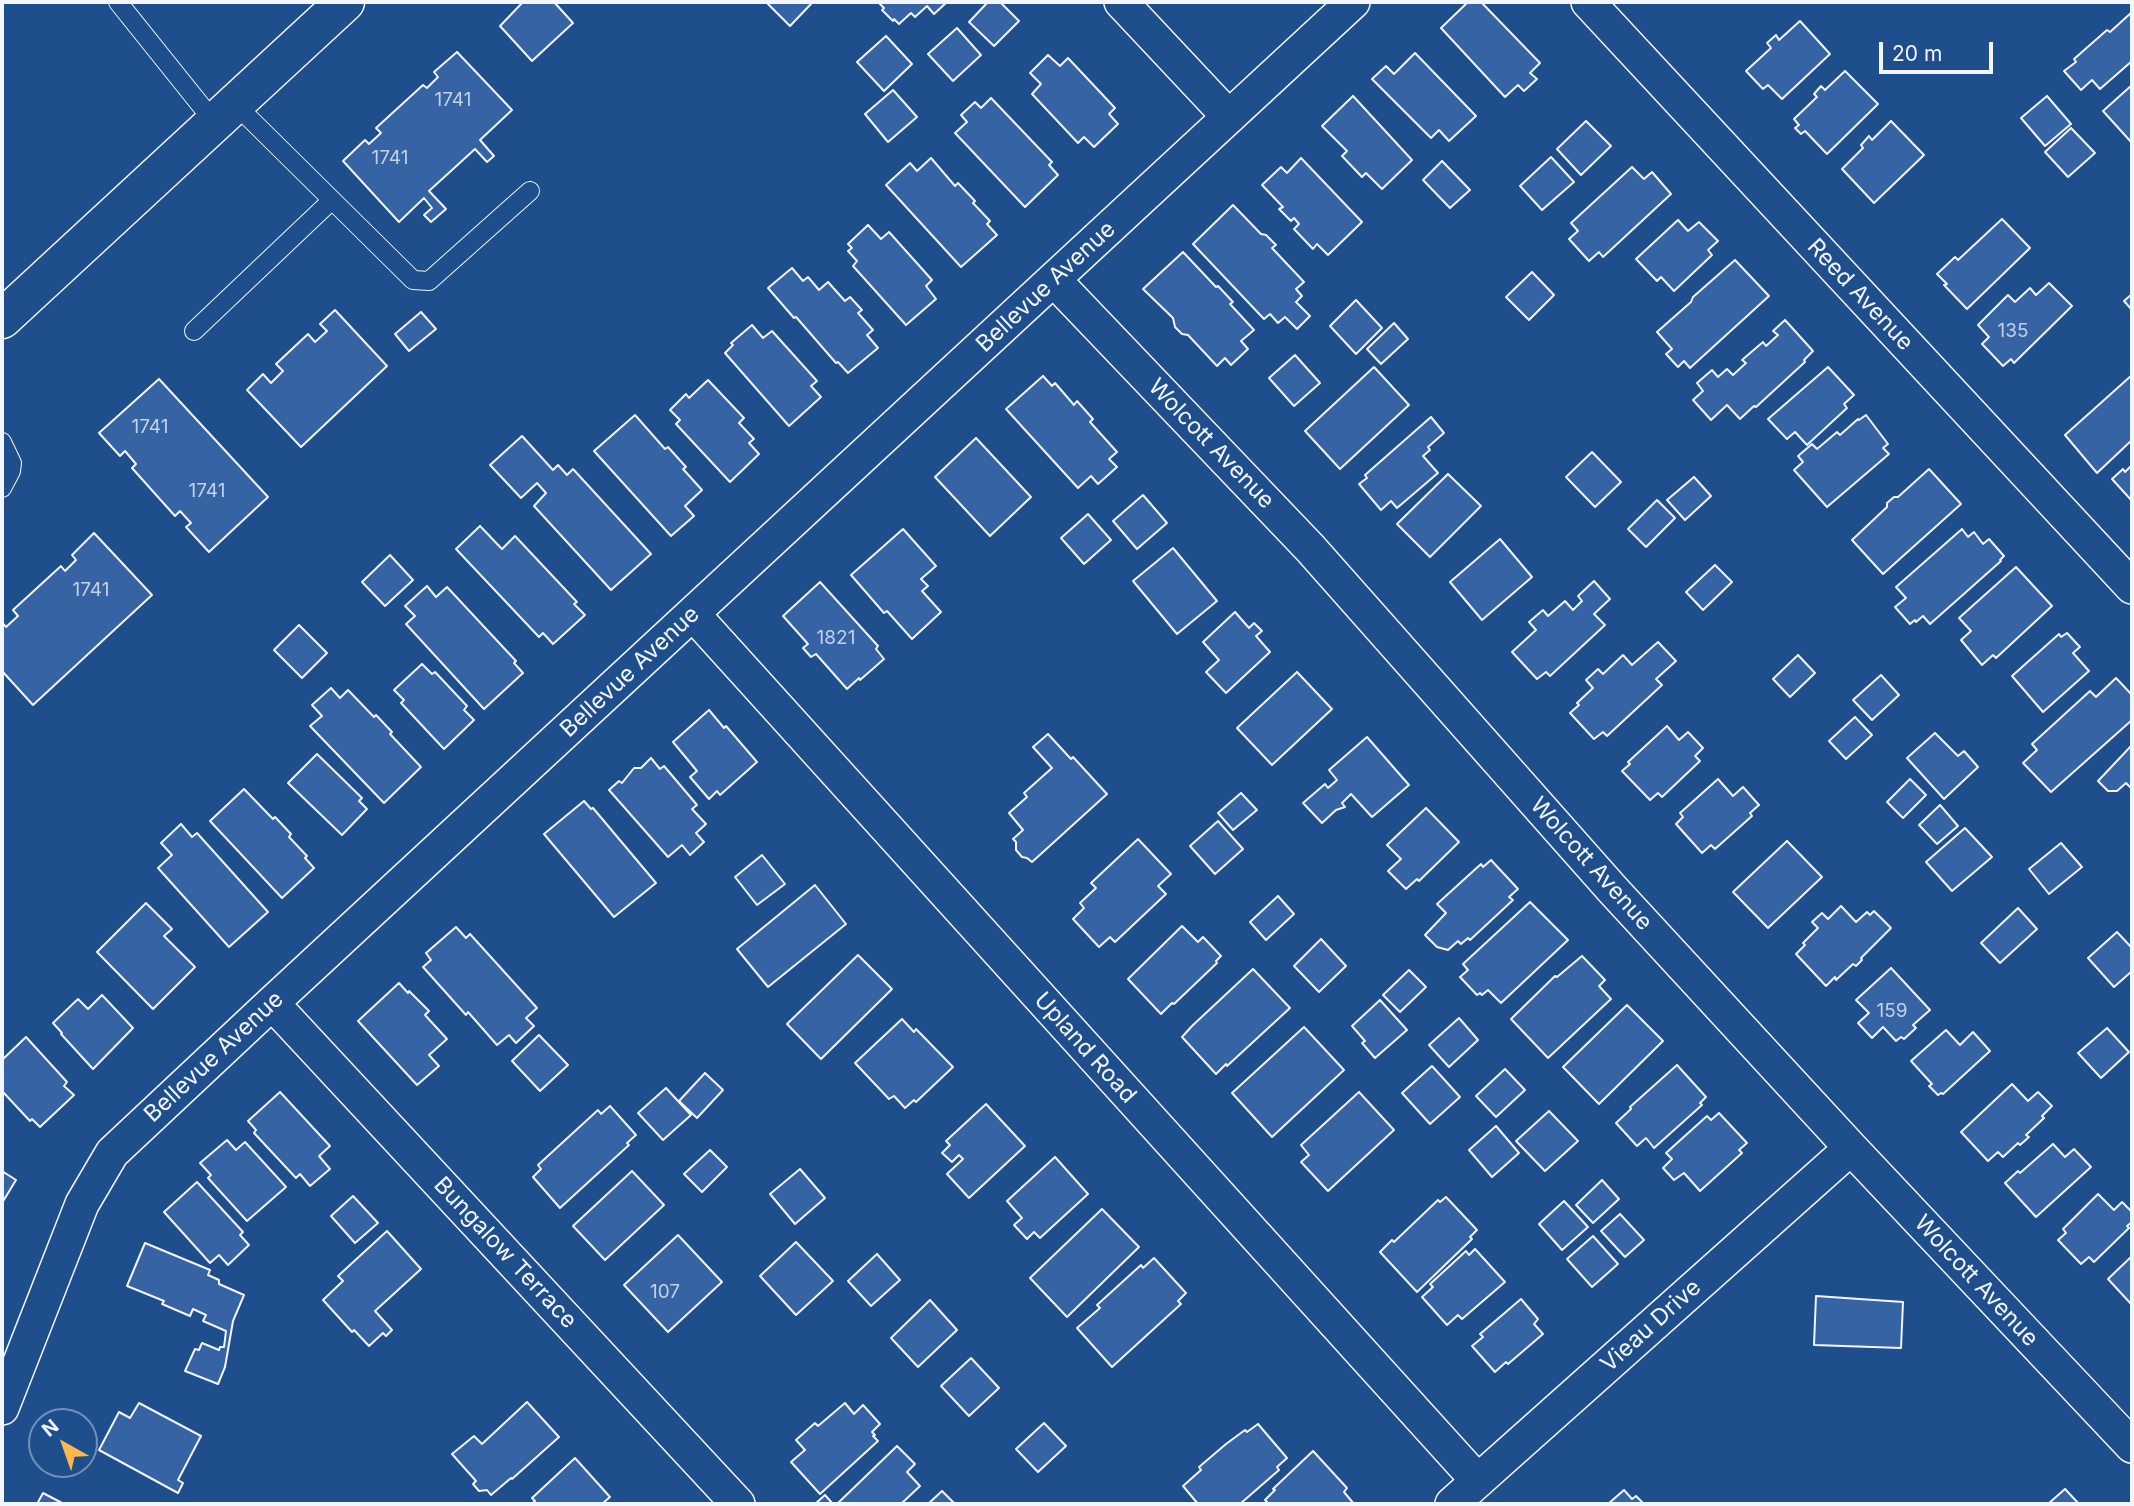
<!DOCTYPE html>
<style>
body{margin:0}
#map{position:relative;width:2134px;height:1506px;overflow:hidden;background:#1f4e8c;font-family:Inter,sans-serif}
canvas{display:block}
.frame{position:absolute;inset:0;border:4px solid #f2f6ff;pointer-events:none}
.north{position:absolute;left:28px;top:1408px;width:70px;height:70px;box-sizing:border-box;background:#1f4e8c;border:2px solid #7391ba;border-radius:50%;rotate:320deg;font-size:19px;font-weight:700;line-height:28px;text-align:center;color:#f2f6ff}
.north::after{content:'';display:block;margin:auto;width:24px;height:32px;background:#ffb74d;clip-path:polygon(50% 0,100% 100%,50% 72%,0 100%)}
.scale{position:absolute;left:1879px;top:42px;width:114px;height:32px;box-sizing:border-box;border:4px solid #f2f6ff;border-top:0;padding-left:9px;font-size:21px;line-height:24px;white-space:nowrap;color:#f2f6ff;-webkit-text-stroke:5px #1f4e8c;paint-order:stroke}
</style>
<div id="map">
<canvas width="2134" height="1506"></canvas>
<div class="frame"></div>
<div class="north">N</div>
<div class="scale">20 m</div>
</div>
<script>
const ctx = document.querySelector('canvas').getContext('2d');
ctx.lineJoin = 'round';
function fill(path, color) { ctx.fillStyle = color; ctx.fill(path, 'evenodd'); }
const poly = rows => new Path2D(rows.map(r => 'M' + r).join(''));
function trace(path, color, width, dash) { ctx.strokeStyle = color; ctx.lineWidth = width; ctx.lineCap = dash ? 'butt' : 'round'; ctx.setLineDash(dash || []); ctx.stroke(path); }
function write(font, color, halo, rows, align = 'center') {
  ctx.font = font + ' Inter,sans-serif'; ctx.lineWidth = 5; ctx.setLineDash([]); ctx.textBaseline = 'middle'; ctx.strokeStyle = halo; ctx.fillStyle = color; for (const [text, x, y, turn = 0] of rows) {
    ctx.save(); ctx.translate(x, y); ctx.rotate((+turn || 0) * Math.PI / 180); ctx.textAlign = isNaN(turn) ? turn : align; if (halo) ctx.strokeText(text, 0, 0); ctx.fillText(text, 0, 0); ctx.restore();
  }
}
const building = poly([
 [523,2,554,2,573,23,532,61,500,26,523,2],
 [766,2,808,2,811,4,790,26,766,2],
 [881,2,947,2,934,14,927,6,915,17,911,13,899,24,894,19,893,21,882,10,884,8,879,3,881,2],
 [988,2,1000,2,1019,21,994,46,969,22,988,2],
 [1468,2,1481,2,1540,63,1530,73,1537,79,1524,91,1518,85,1505,97,1441,28,1468,2],
 [2132,12,2132,61,2100,89,2092,80,2081,90,2064,71,2076,62,2074,59,2107,30,2110,32,2132,12],
 [1800,21,1830,54,1782,99,1768,85,1763,89,1746,71,1771,48,1767,43,1776,35,1779,40,1800,21],
 [957,28,981,55,953,81,928,54,957,28],
 [886,36,912,64,884,91,857,62,886,36],
 [457,52,512,110,480,140,494,156,487,162,475,149,429,191,446,209,431,222,424,215,432,208,424,198,399,222,343,161,365,140,369,144,381,133,376,128,423,85,427,88,438,77,434,72,457,52],
 [1415,53,1476,116,1449,141,1439,130,1431,138,1372,79,1386,66,1394,74,1415,53],
 [1048,55,1060,66,1068,58,1115,108,1109,114,1118,124,1094,147,1084,137,1078,143,1032,94,1041,84,1030,73,1048,55],
 [1845,71,1878,104,1827,154,1805,131,1801,134,1795,128,1799,125,1794,119,1817,97,1814,94,1821,86,1825,90,1845,71],
 [2132,85,2132,143,2103,111,2132,85],
 [893,90,917,117,888,142,865,114,893,90],
 [1353,96,1412,160,1382,189,1366,173,1362,177,1342,156,1347,151,1322,126,1353,96],
 [2047,96,2071,124,2045,146,2021,118,2047,96],
 [991,98,1052,162,1049,165,1058,175,1025,207,955,133,967,122,961,115,975,102,981,108,991,98],
 [1586,121,1611,146,1581,175,1557,149,1586,121],
 [1891,121,1924,155,1874,203,1842,169,1863,148,1861,145,1869,136,1872,140,1891,121],
 [2071,128,2095,153,2068,177,2045,152,2071,128],
 [1551,157,1574,182,1542,210,1520,186,1551,157],
 [931,158,955,186,958,183,975,201,973,203,990,221,987,224,997,235,961,267,886,185,910,163,917,171,931,158],
 [1301,158,1362,222,1328,255,1317,244,1313,249,1294,229,1299,224,1294,218,1291,221,1279,209,1283,207,1262,185,1281,167,1287,173,1301,158],
 [1442,161,1470,190,1450,208,1423,180,1442,161],
 [1632,167,1644,179,1652,172,1671,194,1603,257,1599,252,1589,261,1569,239,1578,231,1571,223,1632,167],
 [1233,205,1261,234,1266,235,1276,245,1272,248,1304,282,1296,289,1302,296,1296,302,1310,316,1297,329,1285,317,1278,323,1270,314,1264,319,1193,244,1233,205],
 [2002,219,2030,248,1967,309,1944,285,1947,284,1937,274,1955,257,1958,260,2002,219],
 [1678,220,1688,231,1699,222,1718,241,1708,250,1712,255,1674,291,1661,277,1657,281,1636,259,1678,220],
 [868,225,881,239,889,232,932,280,926,286,936,299,906,325,853,266,857,261,848,251,852,248,848,244,868,225],
 [1183,252,1216,287,1218,286,1233,302,1230,304,1254,330,1241,341,1248,349,1231,365,1225,358,1217,366,1188,335,1182,334,1175,327,1173,318,1143,289,1183,252],
 [1735,260,1769,296,1690,368,1684,361,1678,367,1666,354,1672,349,1657,332,1691,302,1693,297,1735,260],
 [792,268,803,281,808,277,819,290,828,282,845,301,850,297,862,310,858,313,873,330,867,335,878,348,848,373,838,362,836,363,796,317,794,318,768,288,792,268],
 [1532,272,1554,295,1529,320,1506,297,1532,272],
 [2049,283,2072,306,2014,363,2011,359,2003,366,1982,344,1989,337,1978,325,2008,295,2015,302,2030,288,2036,295,2049,283],
 [2132,294,2132,310,2124,301,2132,294],
 [1356,300,1382,328,1356,354,1330,326,1356,300],
 [335,310,387,366,301,447,247,390,263,374,271,383,283,371,276,364,308,334,315,342,327,331,320,324,335,310],
 [421,312,436,329,409,351,395,334,421,312],
 [1785,320,1813,351,1804,360,1805,362,1756,407,1754,406,1740,419,1727,405,1711,420,1693,400,1703,391,1697,383,1712,370,1718,377,1727,369,1733,375,1746,363,1742,360,1763,342,1766,346,1778,335,1773,331,1785,320],
 [1394,323,1408,339,1381,364,1367,349,1394,323],
 [752,325,763,338,772,331,817,381,811,386,821,397,789,426,725,353,733,345,731,343,752,325],
 [1295,355,1320,383,1294,406,1269,378,1295,355],
 [1374,367,1409,405,1340,469,1305,431,1374,367],
 [1828,367,1854,395,1844,404,1847,408,1807,445,1795,432,1787,439,1768,419,1828,367],
 [2132,375,2132,440,2097,473,2065,435,2132,375],
 [1043,376,1052,386,1055,383,1074,405,1077,401,1093,419,1090,422,1117,452,1109,459,1117,467,1098,484,1091,476,1078,488,1006,409,1043,376],
 [159,379,268,497,209,552,186,527,191,523,180,511,175,516,132,468,136,464,125,451,120,456,99,433,159,379],
 [708,380,744,418,739,423,754,439,749,443,759,454,730,482,676,424,680,420,670,410,686,394,689,398,708,380],
 [635,415,665,449,668,447,686,467,683,469,702,490,685,506,694,516,671,536,594,451,635,415],
 [1866,415,1888,444,1883,448,1889,454,1827,507,1794,470,1803,462,1798,456,1812,444,1817,449,1837,432,1840,435,1858,419,1859,420,1866,415],
 [1431,417,1444,433,1428,447,1430,450,1423,456,1438,473,1397,508,1391,501,1381,510,1359,484,1367,478,1365,475,1431,417],
 [522,436,553,470,558,465,567,475,573,469,651,554,611,590,534,506,546,493,537,483,521,498,490,465,522,436],
 [976,438,1031,497,990,536,935,477,976,438],
 [1592,452,1621,482,1595,507,1566,477,1592,452],
 [2132,465,2132,501,2112,479,2123,469,2125,472,2132,465],
 [1929,469,1961,504,1883,574,1852,540,1887,507,1887,503,1894,497,1898,497,1929,469],
 [1448,474,1481,506,1430,557,1397,524,1448,474],
 [1694,477,1711,496,1685,520,1667,500,1694,477],
 [1143,495,1167,523,1137,549,1113,521,1143,495],
 [1657,500,1675,518,1646,547,1628,529,1657,500],
 [1088,514,1111,540,1084,564,1061,538,1088,514],
 [480,526,502,549,515,536,577,602,574,604,585,615,553,644,543,633,539,637,456,549,480,526],
 [903,529,936,566,921,579,928,586,922,591,941,612,912,639,887,611,884,613,851,575,903,529],
 [1962,529,1968,537,1974,532,1983,544,1989,539,2004,556,2000,560,2001,561,1930,624,1923,616,1916,622,1915,620,1910,624,1895,607,1906,598,1896,587,1962,529],
 [94,533,152,595,33,705,2,671,2,622,6,627,18,616,13,610,61,566,65,571,76,560,72,555,94,533],
 [1500,539,1532,577,1482,620,1450,582,1500,539],
 [1173,548,1217,601,1177,634,1133,581,1173,548],
 [390,555,413,580,385,606,362,582,390,555],
 [1715,565,1732,582,1703,610,1686,592,1715,565],
 [2016,567,2052,606,1996,658,1993,655,1982,665,1961,640,1971,631,1959,618,2016,567],
 [1594,581,1610,599,1594,614,1605,625,1550,676,1546,672,1537,679,1512,652,1536,630,1529,622,1543,610,1548,616,1565,601,1573,610,1582,601,1578,596,1594,581],
 [820,582,878,646,876,649,884,659,860,680,859,678,847,689,816,654,811,657,803,648,808,644,783,616,820,582],
 [427,586,436,597,447,587,516,661,514,663,523,673,484,709,406,624,415,616,405,606,427,586],
 [1235,612,1249,628,1254,623,1262,631,1256,636,1270,652,1226,693,1206,672,1219,660,1203,642,1235,612],
 [299,625,327,653,302,678,274,650,299,625],
 [2067,633,2080,647,2073,653,2089,671,2043,712,2012,676,2059,634,2061,637,2067,633],
 [1658,642,1676,661,1656,679,1662,685,1607,736,1603,732,1594,739,1570,713,1579,705,1577,703,1593,688,1586,680,1598,669,1603,674,1623,655,1632,665,1658,642],
 [1798,655,1815,673,1790,697,1773,679,1798,655],
 [422,664,432,674,435,672,467,706,464,710,474,720,444,749,401,703,404,700,394,690,422,664],
 [1297,672,1332,709,1272,765,1237,728,1297,672],
 [1881,675,1899,695,1872,720,1853,700,1881,675],
 [2116,678,2132,695,2132,720,2051,792,2023,763,2037,750,2032,744,2090,691,2096,697,2116,678],
 [331,688,340,698,348,690,374,717,376,715,392,732,390,734,421,767,384,803,310,726,322,716,312,705,331,688],
 [709,710,724,728,726,726,757,762,720,795,717,791,709,799,690,777,697,771,673,742,709,710],
 [1855,717,1872,735,1846,759,1829,741,1855,717],
 [1667,726,1679,740,1688,732,1703,748,1695,756,1700,761,1662,797,1658,793,1650,800,1622,771,1630,764,1628,762,1667,726],
 [1935,733,1958,756,1964,751,1978,767,1944,799,1907,758,1935,733],
 [1048,734,1071,759,1073,757,1107,794,1032,862,1027,858,1022,857,1016,850,1016,842,1013,839,1023,830,1009,813,1027,797,1024,793,1052,768,1033,747,1048,734],
 [1367,737,1409,785,1372,817,1351,794,1342,803,1345,807,1336,810,1322,823,1303,803,1325,784,1328,788,1337,780,1329,770,1367,737],
 [2132,745,2132,789,2126,783,2117,791,2108,791,2098,781,2132,745],
 [317,754,362,798,359,801,367,809,342,835,288,783,317,754],
 [651,758,660,769,664,766,697,805,692,809,706,824,696,833,704,842,690,855,682,845,668,857,609,790,619,781,622,783,634,768,641,768,651,758],
 [1718,779,1733,796,1743,787,1759,805,1750,813,1752,816,1715,849,1711,845,1702,853,1676,824,1683,817,1680,813,1718,779],
 [1910,779,1926,795,1903,818,1887,802,1910,779],
 [244,789,273,819,275,817,291,834,289,837,307,856,305,858,314,868,282,898,210,821,244,789],
 [1241,793,1257,810,1233,830,1218,813,1241,793],
 [584,801,591,809,593,808,656,883,614,917,544,834,584,801],
 [1940,805,1958,826,1937,844,1919,825,1940,805],
 [1426,808,1459,842,1419,881,1417,879,1406,889,1388,871,1401,859,1387,845,1426,808],
 [1218,821,1243,849,1215,874,1190,846,1218,821],
 [181,824,192,837,197,833,268,912,229,947,158,868,172,855,161,843,181,824],
 [1965,828,1992,857,1952,891,1926,862,1965,828],
 [1138,839,1171,874,1158,886,1166,894,1115,942,1110,937,1099,947,1073,919,1084,908,1080,903,1096,888,1091,883,1138,839],
 [1787,841,1822,877,1768,928,1733,892,1787,841],
 [2061,843,2082,867,2049,894,2029,869,2061,843],
 [762,855,785,884,757,905,735,877,762,855],
 [1491,860,1518,889,1509,897,1513,900,1470,940,1468,938,1461,944,1458,941,1448,950,1437,947,1425,935,1446,913,1437,904,1481,864,1483,867,1491,860],
 [815,885,846,924,768,987,737,949,815,885],
 [1278,896,1294,914,1266,940,1250,922,1278,896],
 [1530,902,1568,940,1501,1003,1488,990,1482,995,1480,993,1477,995,1460,977,1468,970,1463,964,1530,902],
 [146,903,172,929,164,936,195,967,153,1009,97,952,146,903],
 [1841,906,1856,922,1867,912,1870,915,1874,911,1891,928,1861,958,1862,960,1856,966,1853,964,1836,980,1835,977,1826,986,1796,954,1805,945,1803,943,1818,928,1812,922,1822,913,1828,919,1841,906],
 [2018,908,2037,929,2000,963,1981,943,2018,908],
 [1182,926,1198,942,1203,937,1221,956,1216,961,1217,963,1174,1004,1172,1003,1161,1014,1128,979,1182,926],
 [456,927,466,938,470,934,537,1008,526,1018,534,1026,516,1043,509,1035,497,1045,468,1012,466,1015,423,967,431,960,426,953,456,927],
 [2117,932,2132,948,2132,971,2114,987,2088,958,2117,932],
 [1321,939,1346,966,1319,992,1294,966,1321,939],
 [858,955,892,989,821,1059,787,1024,858,955],
 [1582,956,1605,980,1599,986,1611,999,1548,1058,1511,1019,1555,976,1557,977,1582,956],
 [1891,968,1930,1010,1913,1025,1916,1028,1904,1039,1901,1037,1896,1041,1883,1027,1872,1038,1858,1023,1869,1013,1856,1000,1891,968],
 [1253,969,1290,1008,1227,1066,1226,1064,1216,1074,1182,1037,1192,1026,1253,969],
 [1409,970,1426,987,1400,1012,1383,995,1409,970],
 [399,983,408,993,409,991,429,1011,425,1015,447,1039,429,1055,439,1066,417,1085,358,1021,399,983],
 [102,995,133,1028,93,1069,61,1034,62,1033,53,1023,78,999,88,1009,102,995],
 [1380,1000,1407,1030,1375,1058,1362,1043,1365,1041,1352,1026,1380,1000],
 [1627,1005,1663,1041,1599,1104,1563,1067,1627,1005],
 [1459,1018,1478,1040,1449,1067,1429,1045,1459,1018],
 [902,1019,914,1032,916,1029,953,1067,916,1102,914,1100,905,1108,894,1096,889,1099,855,1063,902,1019],
 [1304,1027,1344,1070,1272,1137,1232,1093,1304,1027],
 [2107,1028,2129,1052,2101,1078,2078,1053,2107,1028],
 [1946,1030,1960,1045,1973,1032,1990,1051,1943,1094,1941,1093,1938,1095,1929,1086,1932,1084,1911,1061,1946,1030],
 [539,1035,568,1065,540,1091,512,1061,539,1035],
 [26,1037,67,1082,64,1086,74,1095,40,1127,32,1119,30,1121,2,1091,2,1060,26,1037],
 [1677,1065,1706,1097,1700,1103,1702,1105,1654,1148,1646,1138,1637,1146,1616,1123,1631,1109,1630,1107,1677,1065],
 [1432,1066,1460,1097,1430,1124,1402,1093,1432,1066],
 [1505,1069,1525,1090,1496,1117,1476,1096,1505,1069],
 [705,1073,723,1090,697,1118,679,1101,705,1073],
 [2012,1084,2028,1101,2038,1092,2052,1106,2042,1116,2044,1118,2026,1135,2029,1137,2020,1145,2018,1143,2003,1157,1998,1152,1988,1161,1961,1132,2012,1084],
 [666,1088,691,1115,663,1140,638,1113,666,1088],
 [280,1092,330,1146,319,1156,330,1169,310,1186,300,1174,296,1178,254,1133,256,1130,248,1121,280,1092],
 [1359,1092,1394,1130,1328,1191,1301,1162,1309,1155,1301,1145,1359,1092],
 [986,1104,1025,1146,969,1198,947,1174,963,1159,959,1155,952,1162,942,1153,950,1145,946,1141,986,1104],
 [610,1106,636,1135,627,1143,629,1145,560,1208,533,1177,541,1169,538,1165,598,1110,601,1114,610,1106],
 [1549,1111,1578,1141,1545,1171,1516,1141,1549,1111],
 [1719,1113,1747,1143,1739,1150,1742,1153,1700,1191,1684,1173,1674,1180,1663,1168,1672,1159,1666,1153,1707,1116,1711,1120,1719,1113],
 [1496,1126,1519,1153,1492,1177,1469,1150,1496,1126],
 [227,1140,236,1150,245,1142,286,1187,247,1221,208,1178,211,1175,200,1163,227,1140],
 [2053,1144,2065,1157,2074,1149,2091,1167,2036,1217,2005,1183,2018,1171,2020,1173,2053,1144],
 [710,1150,727,1167,702,1192,684,1174,710,1150],
 [1055,1157,1088,1194,1040,1238,1034,1232,1027,1239,1014,1225,1022,1218,1007,1201,1055,1157],
 [800,1169,825,1198,795,1224,770,1194,800,1169],
 [2,1171,16,1180,2,1203,2,1171],
 [632,1171,664,1205,605,1260,573,1226,632,1171],
 [1602,1180,1619,1199,1593,1223,1576,1205,1602,1180],
 [197,1182,243,1232,240,1235,249,1245,228,1265,219,1255,210,1263,164,1212,197,1182],
 [2098,1194,2114,1210,2122,1202,2132,1212,2132,1222,2127,1226,2129,1228,2094,1262,2089,1257,2081,1264,2058,1240,2066,1233,2063,1229,2098,1194],
 [353,1196,378,1223,355,1243,331,1216,353,1196],
 [1446,1197,1477,1230,1470,1237,1472,1239,1417,1292,1380,1252,1392,1240,1394,1242,1438,1200,1440,1202,1446,1197],
 [1564,1201,1588,1227,1562,1250,1539,1224,1564,1201],
 [1102,1209,1139,1247,1067,1317,1030,1278,1102,1209],
 [1620,1214,1644,1240,1625,1257,1601,1231,1620,1214],
 [387,1231,421,1269,375,1311,392,1330,386,1336,383,1333,369,1346,354,1330,352,1332,323,1300,343,1281,338,1276,387,1231],
 [678,1235,722,1282,668,1332,624,1285,678,1235],
 [1593,1236,1618,1264,1592,1287,1567,1259,1593,1236],
 [796,1242,833,1281,796,1315,760,1276,796,1242],
 [145,1243,210,1270,208,1275,219,1280,219,1284,244,1295,233,1321,225,1367,218,1384,185,1371,195,1349,199,1350,202,1343,219,1350,220,1347,224,1347,226,1331,203,1321,206,1315,193,1309,190,1316,162,1304,164,1301,127,1286,145,1243],
 [1475,1249,1505,1282,1462,1319,1458,1315,1447,1325,1422,1297,1433,1287,1430,1284,1466,1251,1469,1255,1475,1249],
 [877,1254,900,1280,871,1306,848,1281,877,1254],
 [2132,1256,2132,1305,2108,1279,2132,1256],
 [1154,1258,1186,1293,1178,1301,1181,1304,1112,1367,1077,1328,1100,1308,1097,1305,1141,1265,1143,1268,1154,1258],
 [1816,1296,1903,1302,1901,1348,1814,1345,1816,1296],
 [1521,1299,1538,1319,1534,1324,1543,1334,1508,1364,1506,1362,1495,1372,1472,1346,1483,1337,1480,1334,1521,1299],
 [930,1300,957,1330,918,1367,891,1338,930,1300],
 [971,1358,999,1388,969,1416,941,1386,971,1358],
 [527,1402,559,1437,512,1479,511,1478,491,1495,487,1490,479,1491,473,1484,476,1481,452,1454,474,1436,482,1444,527,1402],
 [139,1403,201,1436,178,1480,183,1483,178,1493,99,1450,119,1412,130,1418,139,1403],
 [845,1403,854,1414,863,1405,880,1424,872,1432,875,1435,873,1436,878,1441,820,1494,791,1462,805,1450,796,1440,815,1423,818,1426,845,1403],
 [1044,1423,1066,1446,1038,1472,1016,1449,1044,1423],
 [1258,1424,1287,1458,1277,1467,1279,1470,1240,1504,1198,1504,1183,1486,1201,1470,1199,1467,1226,1444,1245,1430,1247,1432,1258,1424],
 [897,1446,915,1464,907,1472,920,1486,901,1504,837,1504,897,1446],
 [1313,1451,1347,1488,1344,1492,1354,1504,1269,1504,1265,1500,1275,1490,1273,1489,1313,1451],
 [575,1458,610,1497,602,1504,531,1504,535,1501,532,1498,575,1458],
 [2065,1489,2079,1504,2048,1504,2065,1489],
 [1624,1490,1632,1499,1636,1496,1644,1504,1608,1504,1624,1490],
 [942,1491,955,1504,928,1504,942,1491],
 [43,1493,64,1504,37,1504,43,1493],
 [825,1495,833,1504,815,1504,825,1495]
]);
const service = poly([
 [118,2,215,123],
 [235,104,413,280,429,281,530,191],
 [194,331,332,200],
 [2,442,12,463,11,471,2,488]
]);
const minor = poly([
 [1121,2,1229,117],
 [1588,2,2132,587],
 [1054,280,1310,548,1613,890,1851,1148,2132,1446],
 [693,614,1478,1481],
 [272,1003,738,1504],
 [2,1408,82,1204,112,1153,272,1003,1353,2],
 [1452,1504,1851,1148]
]);
const secondary = poly([
 [2,319,345,2]
]);
const numberNames = [
 ["1741",453,100],
 ["1741",390,158],
 ["135",2013,331],
 ["1741",150,427],
 ["1741",207,491],
 ["1741",91,590],
 ["1821",836,638],
 ["159",1892,1011],
 ["107",665,1292]
];
const streetNames = [
 ["Bellevue Avenue",1046,287,-43],
 ["Reed Avenue",1860,295,47],
 ["Wolcott Avenue",1211,444,46],
 ["Bellevue Avenue",630,672,-43],
 ["Wolcott Avenue",1591,864,48],
 ["Upland Road",1085,1048,48],
 ["Bellevue Avenue",214,1057,-43],
 ["Bungalow Terrace",505,1253,47],
 ["Wolcott Avenue",1976,1281,47],
 ["Vieau Drive",1651,1326,-42]
];
fill(building, '#3563a3');
trace(building, '#f2f6ff', 2);
trace(service, '#f2f6ff', 20);
trace(minor, '#f2f6ff', 36);
trace(secondary, '#f2f6ff', 41);
trace(service, '#1f4e8c', 18);
trace(minor, '#1f4e8c', 33);
trace(secondary, '#1f4e8c', 38);
write('19px', '#c3d1e8', null, numberNames);
write('23px', '#f2f6ff', '#1f4e8c', streetNames);
</script>
